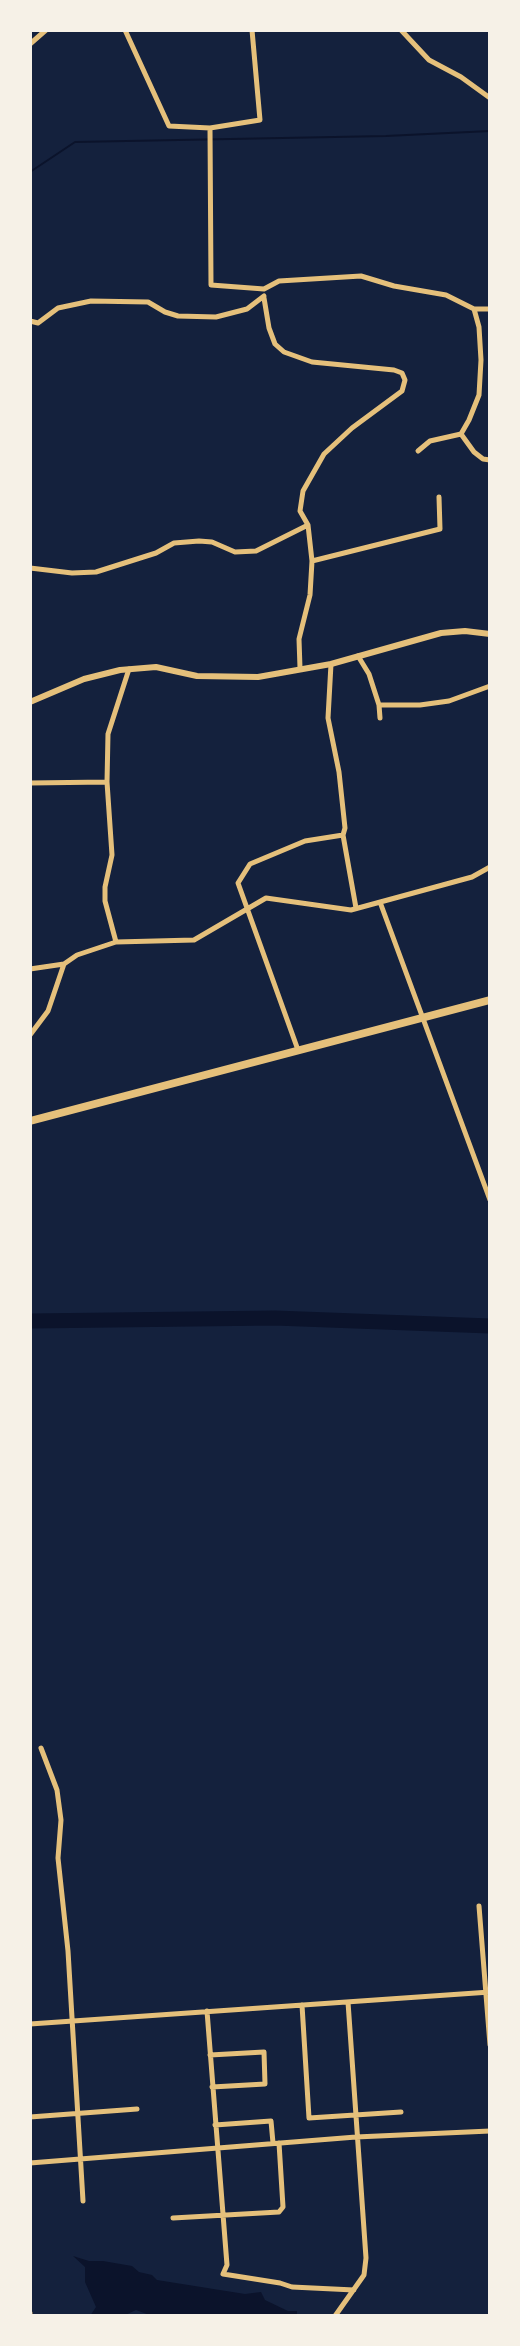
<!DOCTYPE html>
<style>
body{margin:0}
#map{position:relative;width:520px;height:2346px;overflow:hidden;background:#14213d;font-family:"Roboto Condensed",sans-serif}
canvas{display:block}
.frame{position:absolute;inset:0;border:32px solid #f6f1e7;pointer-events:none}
</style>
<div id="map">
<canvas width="520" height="2346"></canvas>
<div class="frame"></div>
</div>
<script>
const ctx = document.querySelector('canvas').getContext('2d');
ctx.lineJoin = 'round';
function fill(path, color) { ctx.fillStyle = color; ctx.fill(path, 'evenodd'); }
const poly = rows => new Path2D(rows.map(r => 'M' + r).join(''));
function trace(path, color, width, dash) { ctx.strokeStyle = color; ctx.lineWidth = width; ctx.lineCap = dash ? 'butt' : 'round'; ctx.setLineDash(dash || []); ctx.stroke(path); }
const water = poly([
 [73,2256,89,2261,103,2261,132,2266,139,2272,152,2275,157,2280,245,2294,261,2292,265,2300,288,2311,297,2311,297,2315,152,2316,136,2310,123,2316,90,2316,96,2307,85,2282,85,2267]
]);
const stream = poly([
 [30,172,75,142,386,136,490,131]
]);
const river = poly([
 [30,1321,275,1318,490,1326]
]);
const minor = poly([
 [125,30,169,126,210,128,260,120,252,30],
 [401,30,429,60,461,77,490,98],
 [30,44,46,30],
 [210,128,211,285,264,289,279,281,361,276,394,286,446,295,474,309,490,309],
 [264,298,269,328,275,344,284,352,312,362,394,370,402,373,405,380,402,391,352,428,324,454,303,491,300,511,308,525,312,561,310,595,299,639,300,668],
 [30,321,38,323,58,308,91,301,148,302,165,312,178,316,216,317,247,309,264,296],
 [461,434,469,420,479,395,481,360,479,327,474,309],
 [418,451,430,441,461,434,474,452,483,459,490,460],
 [312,561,440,529,439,497],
 [30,568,72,573,96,572,156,553,174,543,199,541,212,542,235,552,256,551,308,525],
 [358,656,369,674,379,705,380,718],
 [379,705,420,705,449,701,490,686],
 [30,783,107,782],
 [343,835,356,908],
 [380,902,490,1200],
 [116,942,105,901,105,887,112,855,107,782,108,734,129,669],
 [30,969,64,964],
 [30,1035,48,1011,64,964,77,955,116,942,194,940,266,898,351,910,472,877,490,867],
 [298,1050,238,883,250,864,305,841,343,835,345,828,339,772,328,718,331,664],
 [41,1748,57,1790,61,1820,58,1858,68,1951,83,2201],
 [479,1906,490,2045],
 [302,2005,309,2118,401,2112],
 [207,2011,227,2265,223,2274,280,2283,292,2287,354,2290],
 [30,2024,490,1992],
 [210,2055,264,2052,265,2084,212,2087],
 [30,2117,137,2109],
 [215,2125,271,2121,273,2143],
 [30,2163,356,2137,490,2131],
 [173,2218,279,2212,283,2207,279,2143],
 [30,2313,30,2316],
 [335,2316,364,2275,366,2258,348,2002]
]);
const tertiary = poly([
 [30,702,84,679,120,670,156,667,197,676,258,677,331,664,441,633,465,631,490,634]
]);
const secondary = poly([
 [30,1121,490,1000]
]);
fill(water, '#0b132b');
trace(stream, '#0b132b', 2);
trace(river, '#0b132b', 15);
trace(minor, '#e5c07b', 5);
trace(tertiary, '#e5c07b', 6);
trace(secondary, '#e5c07b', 8);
</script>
